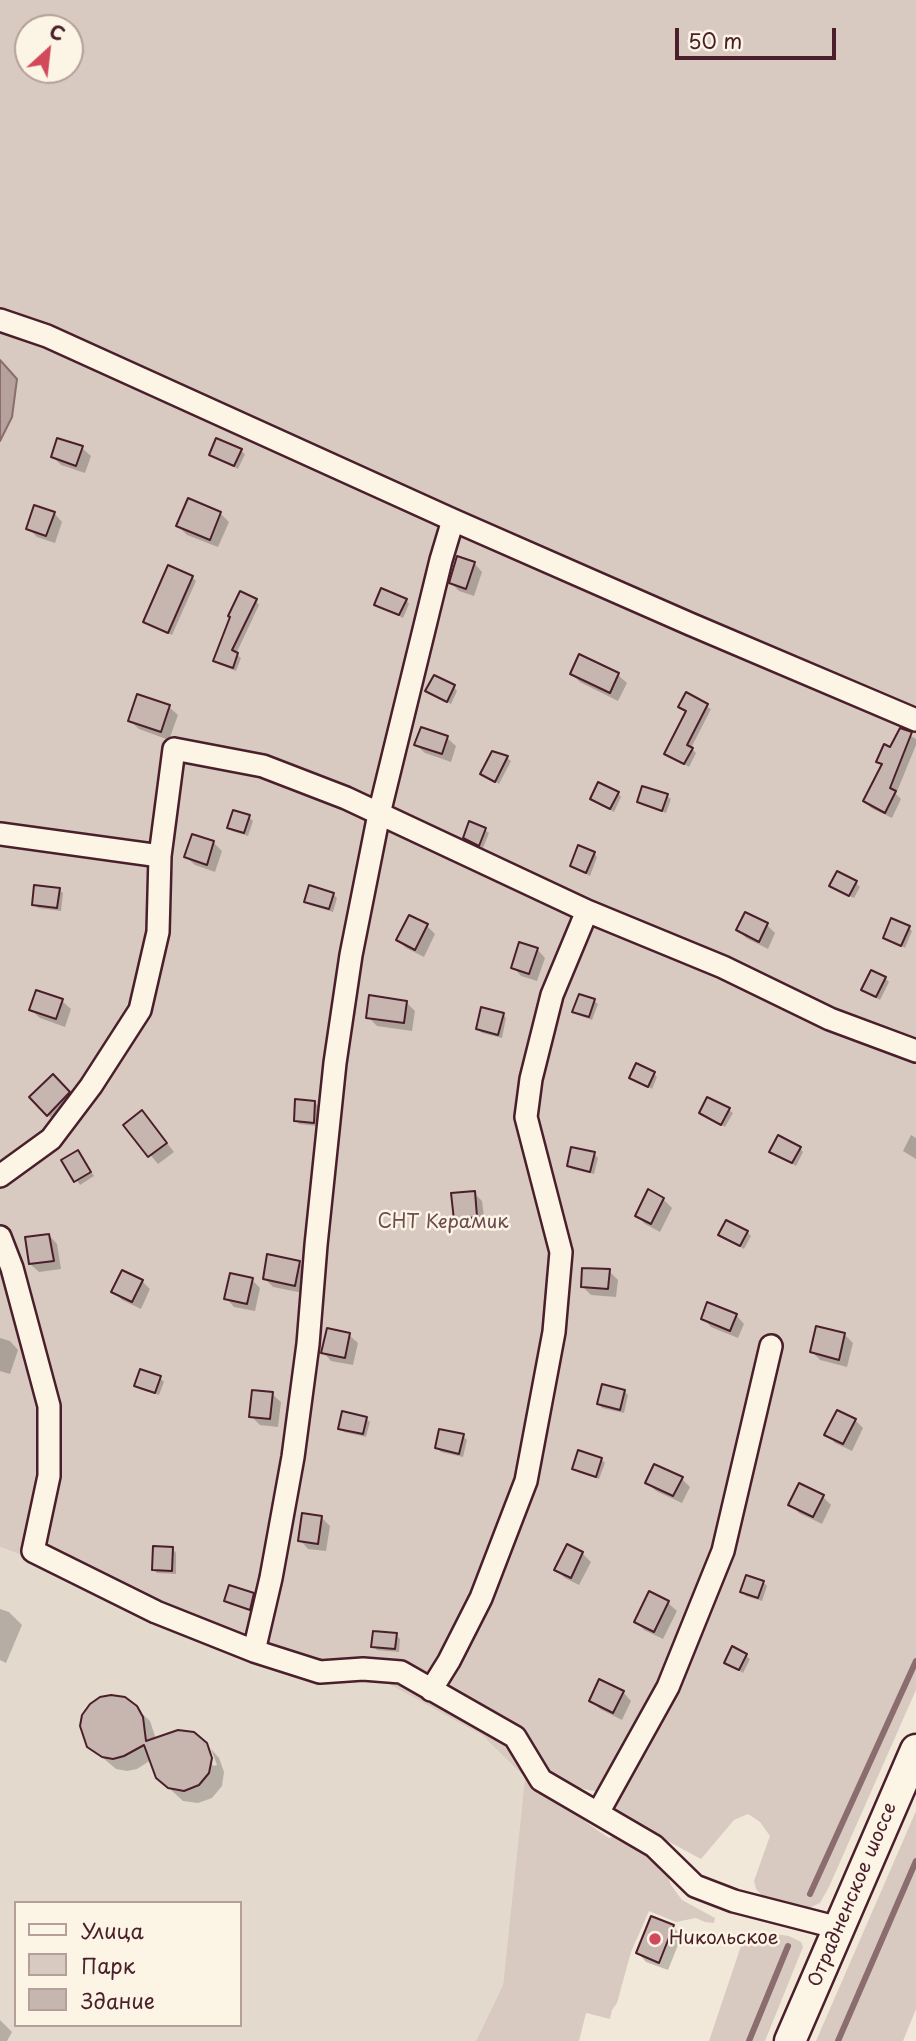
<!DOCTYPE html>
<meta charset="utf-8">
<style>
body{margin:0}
#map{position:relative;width:916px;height:2041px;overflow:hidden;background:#f1e8da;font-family:"Playpen Sans",sans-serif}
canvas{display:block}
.legend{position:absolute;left:14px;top:1901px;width:228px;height:126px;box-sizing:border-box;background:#fcf5e5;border:2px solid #b59f9b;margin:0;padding:9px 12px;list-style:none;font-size:21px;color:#4a1f2b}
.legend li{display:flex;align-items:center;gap:14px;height:35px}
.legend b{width:35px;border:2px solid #b59f9b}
.north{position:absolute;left:14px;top:14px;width:70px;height:70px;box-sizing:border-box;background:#fcf5e5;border:2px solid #b59f9b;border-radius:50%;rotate:27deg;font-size:19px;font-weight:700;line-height:28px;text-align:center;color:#4a1f2b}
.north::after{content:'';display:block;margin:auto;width:24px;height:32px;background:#d1495b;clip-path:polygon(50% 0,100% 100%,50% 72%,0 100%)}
.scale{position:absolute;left:675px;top:28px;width:161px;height:32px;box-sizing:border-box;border:4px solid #4a1f2b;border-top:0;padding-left:9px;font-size:21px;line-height:24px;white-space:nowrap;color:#4a1f2b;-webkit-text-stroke:5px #fcf5e5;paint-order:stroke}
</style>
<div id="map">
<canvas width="916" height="2041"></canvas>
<ul class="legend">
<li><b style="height:9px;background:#fcf5e5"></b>Улица</li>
<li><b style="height:19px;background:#d8cac0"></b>Парк</li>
<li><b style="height:19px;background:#c7b6af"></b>Здание</li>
</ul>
<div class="north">С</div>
<div class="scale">50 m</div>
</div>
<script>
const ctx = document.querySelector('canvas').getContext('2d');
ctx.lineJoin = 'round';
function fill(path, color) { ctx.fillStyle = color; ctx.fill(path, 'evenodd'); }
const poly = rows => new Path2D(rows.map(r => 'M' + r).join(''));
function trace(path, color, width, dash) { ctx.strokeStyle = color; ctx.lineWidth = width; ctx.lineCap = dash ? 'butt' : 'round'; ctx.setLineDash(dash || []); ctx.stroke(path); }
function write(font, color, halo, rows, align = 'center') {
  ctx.font = font + ' "Playpen Sans",sans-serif'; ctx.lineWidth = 5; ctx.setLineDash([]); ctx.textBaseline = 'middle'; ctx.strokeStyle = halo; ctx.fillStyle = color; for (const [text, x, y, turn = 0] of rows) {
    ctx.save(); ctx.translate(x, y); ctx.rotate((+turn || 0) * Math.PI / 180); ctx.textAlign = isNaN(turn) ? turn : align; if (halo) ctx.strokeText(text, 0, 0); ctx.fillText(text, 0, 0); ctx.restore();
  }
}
const built = poly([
 [0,1547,25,1556,144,1616,313,1682,385,1682,482,1735,525,1779,503,1985,476,2041,0,2041],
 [16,1903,240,1903,240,2025,16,2025]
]);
const green = poly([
 [0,0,916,0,916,1690,829,1887,820,1903,809,1908,767,1901,756,1889,754,1881,770,1836,760,1822,748,1814,734,1820,701,1859,623,1817,614,1808,614,1796,563,1784,537,1764,525,1779,603,1834,609,1838,618,1835,666,1870,671,1885,682,1900,715,1918,714,1923,705,1922,696,1918,676,1922,649,1911,631,1952,617,2003,612,2010,610,2019,586,2013,579,2041,476,2041,503,1985,525,1778,482,1735,385,1682,313,1682,144,1616,25,1556,0,1547],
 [28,28,70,28,70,70,28,70],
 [916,1811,916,2009,903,2041,816,2041],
 [767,1933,789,1936,801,1942,803,1947,765,2041,709,2041,743,1940]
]);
const water = poly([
 [0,360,17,379,12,417,0,441,0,360]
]);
const shadow = poly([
 [82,448,91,456,85,473,61,465,53,457],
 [241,451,245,454,238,469,211,455],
 [54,513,62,522,55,543,37,537,28,528],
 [220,513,229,522,218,547,187,535,178,526],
 [474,563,482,572,474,596,459,591,451,583],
 [192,577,196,581,172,635,149,625,145,622],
 [406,600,409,604,403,618,376,604],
 [256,601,259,605,236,654,241,658,236,671,218,664,215,660],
 [580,657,618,675,627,683,618,701,580,682,572,674],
 [454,687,457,691,451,704,431,694],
 [686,695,711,709,691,748,696,753,689,767,666,754,687,712,680,707],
 [169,707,178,715,169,740,139,729,130,721],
 [901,730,916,739,916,745,896,794,901,799,892,818,871,808,865,801,883,766,879,761,891,749],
 [447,738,456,746,451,762,425,753,416,745],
 [507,758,511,761,499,784,482,774],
 [618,793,621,797,614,812,592,798],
 [667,796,671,799,666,813,643,805,639,802],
 [249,817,253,821,248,836,232,831,229,827],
 [485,830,489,833,483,848,465,838],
 [193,836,214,843,222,851,215,872,195,865,186,857],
 [594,853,597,857,590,876,572,866],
 [856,883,860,887,854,898,835,889],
 [59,890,63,893,61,911,38,908,34,904],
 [333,894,337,898,333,912,310,905,306,901],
 [767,925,775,933,768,949,746,938,738,930],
 [427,926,435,934,424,957,406,948,398,940],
 [909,928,912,931,905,948,885,937],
 [537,949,545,958,537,981,521,976,513,967],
 [885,978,889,982,880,1000,863,990],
 [62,1001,71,1009,65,1027,40,1018,31,1010],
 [594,1001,598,1004,592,1020,578,1015,574,1011],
 [406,1002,415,1011,412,1031,377,1026,368,1017],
 [503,1014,506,1018,502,1038,482,1033,478,1029],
 [654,1074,657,1077,652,1089,631,1077],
 [53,1077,77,1102,56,1123,31,1097],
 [315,1103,318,1106,317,1126,299,1124,296,1120],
 [729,1110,733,1113,725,1127,701,1113],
 [150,1121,174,1152,158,1164,125,1125],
 [911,1135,916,1138,916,1159,903,1151],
 [800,1148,803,1152,796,1166,771,1151],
 [78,1152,94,1176,80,1185,64,1161],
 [594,1154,598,1158,594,1174,572,1169,569,1166],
 [474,1193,482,1201,485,1225,464,1228,456,1219],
 [663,1199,672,1208,660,1232,645,1224,637,1216],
 [747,1232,751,1236,744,1249,720,1235],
 [49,1235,57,1244,61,1269,39,1272,30,1264],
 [299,1263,308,1271,303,1293,273,1287,265,1279],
 [609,1271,618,1280,616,1297,591,1295,583,1287],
 [252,1280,260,1288,255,1311,234,1307,226,1298],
 [142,1281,150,1289,141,1309,122,1300,114,1291],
 [736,1315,744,1324,738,1338,711,1327,703,1318],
 [349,1335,358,1343,353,1365,331,1361,323,1352],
 [845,1335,853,1343,847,1367,820,1360,812,1352],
 [0,1338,10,1341,18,1350,10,1374,0,1371],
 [160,1378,164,1382,159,1395,140,1389,136,1385],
 [624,1391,628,1395,624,1413,602,1408,599,1404],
 [272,1394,281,1402,278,1427,260,1425,251,1416],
 [366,1419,370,1422,366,1437,344,1432,340,1428],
 [855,1420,863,1428,852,1451,835,1443,827,1434],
 [463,1436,467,1440,463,1457,441,1452,437,1448],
 [601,1459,605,1463,599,1479,578,1472,574,1468],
 [682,1479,690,1487,682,1503,656,1491,647,1482],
 [823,1497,831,1505,822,1524,799,1513,791,1504],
 [321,1517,330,1526,326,1551,308,1549,300,1540],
 [173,1549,176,1553,176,1574,157,1573,153,1569],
 [582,1553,591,1562,579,1585,565,1578,556,1570],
 [763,1582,767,1586,762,1601,746,1596,742,1592],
 [253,1595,257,1599,254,1612,230,1604,226,1600],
 [668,1603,677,1611,663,1639,644,1630,636,1621],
 [0,1609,9,1612,22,1625,6,1663,0,1660],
 [396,1635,400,1639,399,1652,377,1650,373,1646],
 [746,1656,750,1659,743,1673,726,1662],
 [623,1692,631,1701,622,1720,600,1709,591,1700],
 [136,1708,150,1721,156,1739,205,1744,213,1766,217,1765,211,1749,219,1758,224,1772,222,1786,212,1798,198,1803,183,1801,157,1777,151,1760,137,1769,127,1771,116,1769,89,1746],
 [652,1918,673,1927,682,1935,668,1970,646,1962,638,1953],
 [0,2020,12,2032,7,2041,0,2041]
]);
const stream = poly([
 [810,1894,916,1661],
 [749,2041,788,1946],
 [838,2041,916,1861]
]);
const building = poly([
 [57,438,83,446,76,466,51,457,57,438],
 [216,438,242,449,234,466,209,455,216,438],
 [188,498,221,512,210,540,176,526,188,498],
 [34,505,55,512,46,536,26,529,34,505],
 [457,556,475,562,466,589,449,583,457,556],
 [168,565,193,576,168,633,143,622,168,565],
 [381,588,407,599,399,615,374,605,381,588],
 [240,591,257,599,232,650,238,653,233,668,213,661,230,617,228,616,240,591],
 [579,654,619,673,610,693,570,674,579,654],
 [434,675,455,685,447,702,425,691,434,675],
 [686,692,708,704,687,745,693,748,684,764,664,754,686,711,678,707,686,692],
 [137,694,170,705,161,732,128,721,137,694],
 [421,727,448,736,442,754,414,745,421,727],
 [900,728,912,732,890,788,896,791,885,813,863,801,882,764,876,762,884,744,890,747,900,728],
 [492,751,508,756,495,782,480,774,492,751],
 [598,782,619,792,610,809,590,799,598,782],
 [642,786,668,794,662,811,637,802,642,786],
 [233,810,250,815,244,833,227,828,233,810],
 [469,821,486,828,479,846,463,838,469,821],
 [192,834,214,841,207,865,184,857,192,834],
 [578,845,595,852,586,873,570,866,578,845],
 [837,871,857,881,849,896,829,886,837,871],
 [34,885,60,888,57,908,32,905,34,885],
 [309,885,334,893,329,909,304,902,309,885],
 [745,912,768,923,759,942,736,930,745,912],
 [409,915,428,924,415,950,396,940,409,915],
 [891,918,910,926,901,946,883,938,891,918],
 [519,942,538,948,529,974,511,968,519,942],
 [871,970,886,977,876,997,861,990,871,970],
 [36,990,63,999,56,1019,29,1010,36,990],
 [579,994,595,999,589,1017,572,1012,579,994],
 [369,995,407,1001,404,1023,366,1018,369,995],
 [481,1007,504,1013,498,1035,476,1029,481,1007],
 [636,1063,655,1072,648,1087,629,1078,636,1063],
 [53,1074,70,1092,47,1116,29,1097,53,1074],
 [707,1097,730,1108,721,1125,699,1113,707,1097],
 [295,1099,315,1101,314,1123,294,1121,295,1099],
 [142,1110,167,1143,148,1157,123,1125,142,1110],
 [778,1135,801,1147,792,1163,769,1152,778,1135],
 [571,1147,595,1152,590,1172,567,1166,571,1147],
 [78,1150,91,1172,74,1182,61,1160,78,1150],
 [648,1189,664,1198,651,1224,635,1216,648,1189],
 [475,1191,477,1217,454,1220,451,1193,475,1191],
 [726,1220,748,1231,740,1246,718,1235,726,1220],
 [49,1234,54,1261,29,1264,25,1237,49,1234],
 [267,1254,300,1261,295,1286,263,1279,267,1254],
 [582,1268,610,1269,608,1289,581,1287,582,1268],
 [122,1270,143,1280,132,1302,111,1292,122,1270],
 [230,1273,253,1278,247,1304,224,1299,230,1273],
 [707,1302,737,1314,730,1331,701,1319,707,1302],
 [816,1326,845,1333,839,1360,810,1352,816,1326],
 [327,1328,350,1333,345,1358,321,1353,327,1328],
 [140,1369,161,1376,155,1393,134,1386,140,1369],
 [602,1384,625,1390,620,1410,597,1404,602,1384],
 [252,1390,273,1392,270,1419,249,1417,252,1390],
 [837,1410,856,1419,843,1444,824,1435,837,1410],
 [342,1411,367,1417,363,1434,338,1429,342,1411],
 [439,1429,464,1434,459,1454,435,1448,439,1429],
 [578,1450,602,1458,596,1477,572,1469,578,1450],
 [654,1464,683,1477,673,1496,645,1483,654,1464],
 [799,1483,824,1495,813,1517,788,1505,799,1483],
 [302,1513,322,1516,318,1544,298,1541,302,1513],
 [567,1544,583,1552,571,1578,554,1570,567,1544],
 [153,1546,173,1547,172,1571,152,1570,153,1546],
 [746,1575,764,1581,758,1598,740,1592,746,1575],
 [229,1585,254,1593,250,1610,224,1601,229,1585],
 [649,1591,669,1601,654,1632,634,1622,649,1591],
 [373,1631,397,1633,395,1649,371,1647,373,1631],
 [732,1646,747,1654,739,1670,724,1663,732,1646],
 [599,1679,624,1691,613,1713,589,1701,599,1679],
 [111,1695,125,1697,137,1706,143,1717,146,1741,178,1730,194,1732,207,1743,212,1758,209,1773,199,1785,184,1791,168,1788,156,1778,144,1745,124,1756,113,1759,102,1757,87,1747,80,1726,82,1715,90,1704,100,1697,111,1695],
 [651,1916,674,1925,659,1963,636,1953,651,1916]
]);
const minor = poly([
 [0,320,47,336,453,520,690,624,916,720],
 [0,834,160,856],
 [0,1176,51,1139,91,1086,140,1010,158,932,160,856,174,749,263,766,346,798,587,911,723,967,830,1019,916,1051],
 [0,1237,12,1268,49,1406,49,1476,33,1551,156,1612,254,1651,320,1672,363,1669,401,1672,515,1737,541,1780,654,1846,695,1886,734,1901,839,1928],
 [254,1651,271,1578,293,1457,308,1344,316,1245,335,1063,351,955,379,814,441,560,453,520],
 [431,1690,449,1661,481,1598,526,1481,554,1332,561,1252,526,1117,531,1079,552,995,587,911],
 [598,1813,668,1687,723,1551,771,1346]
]);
const secondary = poly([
 [790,2041,916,1750]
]);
const markers = [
 [655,1939,7,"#d1495b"]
];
const parkNames = [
 ["СНТ Керамик",443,1223]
];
const streetNames = [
 ["Отрадненское шоссе",853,1895,-67]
];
const poiNames = [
 ["Никольское",669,1939]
];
fill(built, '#e4d9cd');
fill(green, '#d8cac0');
fill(water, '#b6a19c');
trace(water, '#8b6d6f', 2);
fill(shadow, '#0003');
trace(stream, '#8b6d6f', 6);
fill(building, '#c7b6af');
trace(building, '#4a1f2b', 2);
trace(minor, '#4a1f2b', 26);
trace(secondary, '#4a1f2b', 35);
trace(minor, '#fcf5e5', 21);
trace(secondary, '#fcf5e5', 30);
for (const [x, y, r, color] of markers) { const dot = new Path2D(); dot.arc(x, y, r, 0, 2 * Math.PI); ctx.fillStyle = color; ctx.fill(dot); trace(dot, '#fcf5e5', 2.5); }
write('19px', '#6e4a50', '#fcf5e5', parkNames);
write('19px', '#4a1f2b', '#fcf5e5', streetNames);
write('19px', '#4a1f2b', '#fcf5e5', poiNames, 'left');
</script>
